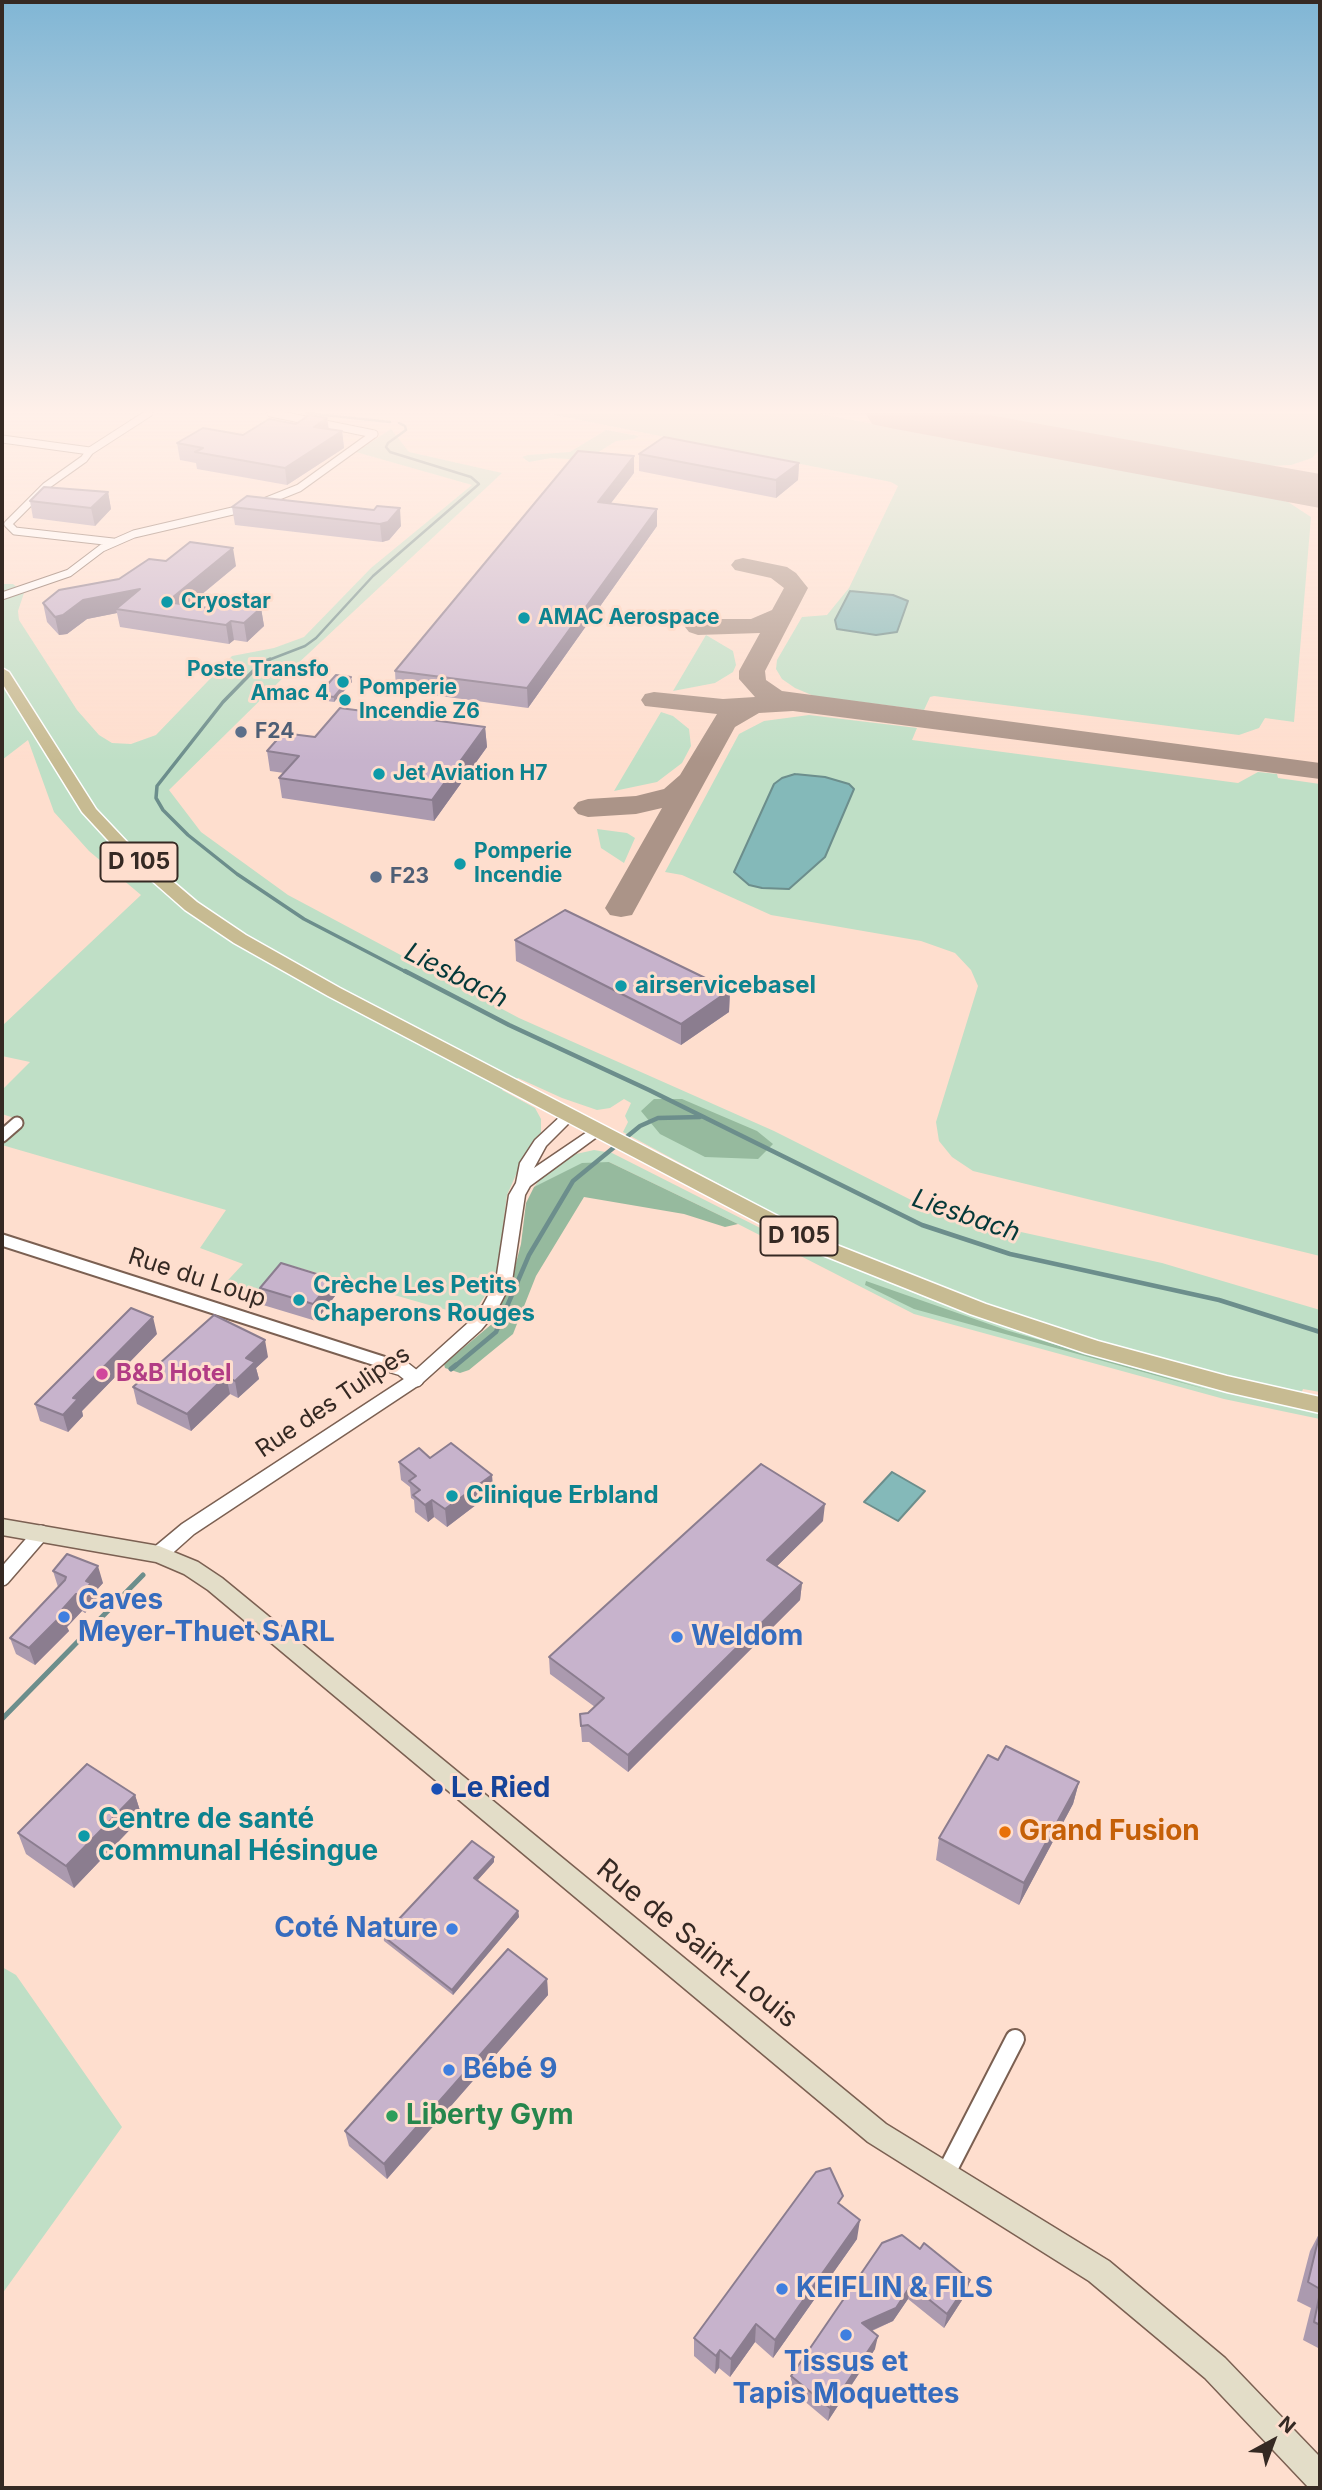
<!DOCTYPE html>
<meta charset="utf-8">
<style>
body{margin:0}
#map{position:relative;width:1322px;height:2490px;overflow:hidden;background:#fedece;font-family:Inter,sans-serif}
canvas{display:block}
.frame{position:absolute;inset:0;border:4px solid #352923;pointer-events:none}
.north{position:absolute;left:1238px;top:2406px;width:70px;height:70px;-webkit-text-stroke:5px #fedece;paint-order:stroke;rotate:41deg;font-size:19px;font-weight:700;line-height:28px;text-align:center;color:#352923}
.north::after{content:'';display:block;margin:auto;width:24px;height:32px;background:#352923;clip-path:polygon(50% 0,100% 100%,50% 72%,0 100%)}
</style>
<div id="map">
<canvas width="1322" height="2490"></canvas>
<div class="frame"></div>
<div class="north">N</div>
</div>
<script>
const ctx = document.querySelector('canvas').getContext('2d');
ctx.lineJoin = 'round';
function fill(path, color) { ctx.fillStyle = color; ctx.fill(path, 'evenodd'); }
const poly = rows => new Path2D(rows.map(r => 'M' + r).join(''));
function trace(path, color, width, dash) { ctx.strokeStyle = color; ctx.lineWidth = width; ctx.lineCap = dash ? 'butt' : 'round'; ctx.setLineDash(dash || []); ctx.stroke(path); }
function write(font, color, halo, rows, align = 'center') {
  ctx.font = font + ' Inter,sans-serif'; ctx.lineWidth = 6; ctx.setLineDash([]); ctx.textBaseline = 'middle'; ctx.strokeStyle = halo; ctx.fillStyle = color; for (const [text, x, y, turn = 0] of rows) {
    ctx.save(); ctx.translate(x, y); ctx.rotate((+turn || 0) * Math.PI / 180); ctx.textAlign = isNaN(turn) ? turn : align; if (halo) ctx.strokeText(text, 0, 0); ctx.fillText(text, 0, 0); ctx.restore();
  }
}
const green = poly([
 [545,413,814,413,1241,491,1288,502,1311,517,1294,722,1265,718,1259,728,1239,735,934,696,930,697,924,710,814,696,795,688,782,679,776,669,777,660,802,617,827,615,849,588,898,486,891,482],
 [964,413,1320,413,1320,431,1318,451,1312,458,1291,465,1268,466],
 [391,429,409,452,502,473,293,668,169,790,201,832,288,895,519,1018,774,1131,939,1214,1162,1263,1320,1310,1320,1392,1303,1389,1301,1394,1164,1361,980,1303,900,1274,808,1232,623,1132,628,1122,625,1116,631,1103,624,1099,610,1108,597,1110,562,1098,518,1078,502,1090,535,1108,541,1119,541,1133,523,1159,507,1195,496,1279,471,1317,286,1264,254,1304,217,1292,243,1264,200,1248,226,1210,2,1145,23,1121,2,1114,2,1090,30,1062,2,1056,2,1026,141,895,89,851,54,812,28,740,2,760,2,584,13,584,24,593,18,611,19,620,77,710,99,735,112,743,131,744,156,735,232,656,274,648,304,637,371,568,472,485,356,452],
 [606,430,639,436,634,439,616,441,586,460,551,458,529,462,522,457,528,455,570,452],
 [706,635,733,651,736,665,733,672,715,683,673,691],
 [661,712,673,716,689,729,691,746,682,763,657,782,614,791],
 [809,715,917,728,912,740,1238,783,1258,772,1277,774,1278,778,1320,784,1320,1256,973,1171,952,1157,939,1141,936,1122,978,986,971,970,955,953,921,941,771,915,682,875,665,872,739,734,764,721],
 [597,829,627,833,635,838,624,863,601,848],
 [594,1150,612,1153,780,1238,934,1301,1106,1358,1229,1392,1320,1412,1320,1419,1224,1399,914,1314,738,1224,609,1162,534,1187,543,1175,559,1162,576,1154],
 [2,1967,16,1975,122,2127,2,2294]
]);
const forest = poly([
 [654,1099,682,1099,757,1131,773,1144,758,1159,705,1157,660,1134,641,1111],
 [609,1162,738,1224,725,1227,684,1214,584,1197,536,1276,513,1334,469,1370,460,1373,445,1368,444,1364,493,1323,511,1282,521,1244,526,1203,534,1187,582,1163],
 [866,1281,1006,1330,1212,1391,914,1309,865,1285]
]);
const water = poly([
 [850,591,893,595,908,601,897,632,876,635,837,629,835,620,850,591],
 [795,774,825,777,849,784,854,789,825,857,789,889,762,888,749,885,734,872,774,784,782,778,795,774],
 [892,1472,925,1491,898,1521,864,1502,892,1472]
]);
const streamFar3 = poly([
 [306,413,390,422],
 [266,661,305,646,316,638,373,576,479,484,471,477,390,452,386,447,388,443,406,430,405,426,399,423]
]);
const streamFar2 = poly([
 [270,659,261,663,223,702,157,786,156,798,163,810,188,835,237,874,304,919,408,973]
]);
const streamFar1 = poly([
 [405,971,509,1025,649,1090,922,1225,1010,1254,1219,1300,1320,1332],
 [454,1367,496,1332,529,1255,573,1181,640,1126,658,1118,700,1117]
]);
const stream = poly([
 [451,1369,456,1365],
 [2,1719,143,1575]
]);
const taxiway = poly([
 [743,558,787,567,796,573,808,588,765,671,766,680,782,691,1320,763,1320,779,793,711,759,713,735,727,632,915,621,917,610,915,605,908,662,808,636,814,588,817,578,814,573,808,578,802,588,799,636,796,664,789,680,775,717,714,645,706,641,700,645,694,654,692,723,699,755,697,739,679,739,671,760,633,698,635,689,632,685,627,689,622,698,619,751,619,772,610,784,588,771,578,735,570,731,565,735,560,743,558]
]);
const runway = poly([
 [865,413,978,413,1320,474,1320,508,890,428,872,424,865,413]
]);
const minorFar3 = poly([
 [271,413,374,434],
 [2,439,90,451],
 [113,542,15,531,8,524,46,486,84,459,90,451,149,413],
 [2,596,69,573,102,548,134,534,254,506,299,488,374,434]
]);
const minorFar2 = poly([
 [2,1136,17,1123],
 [2,1240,398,1367]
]);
const minorFar1 = poly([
 [392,1365,402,1368,416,1379],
 [2,1578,41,1533]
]);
const minor = poly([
 [945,2175,1015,2039]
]);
const tertiary = poly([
 [569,1111,576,1116,546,1146,534,1168,593,1128,603,1128,605,1131,530,1186,525,1195,512,1281,496,1312,481,1330,422,1383,194,1534,166,1559,159,1561,152,1559,150,1554,152,1549,182,1524,410,1375,469,1322,483,1305,496,1281,509,1195,516,1183,520,1163,535,1140,564,1113,569,1111]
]);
const secondary = poly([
 [2,1519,159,1546,198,1562,222,1578,886,2124,1109,2261,1225,2358,1320,2457,1320,2488,1309,2488,1205,2378,1089,2281,868,2142,208,1590,184,1574,156,1562,2,1535,2,1519]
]);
const primary = poly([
 [2,668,9,672,96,809,129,844,197,902,246,935,340,988,824,1240,986,1304,1098,1341,1227,1376,1320,1397,1320,1413,1227,1392,1085,1353,970,1314,810,1250,328,996,234,943,185,910,117,850,82,812,2,683,2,668]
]);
const wall = poly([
 [327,418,329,429,342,431,344,448,287,485,197,469,196,463,180,460,177,443,243,435,296,424],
 [639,454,799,463,798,480,776,498,639,471],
 [634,473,611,503,657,526,528,708,396,690,395,671],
 [108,492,111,509,95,526,33,518,30,501],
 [232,507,401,526,389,540,382,542,235,525],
 [166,561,236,566,188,606,208,608,261,608,264,626,247,642,234,640,229,644,120,627,117,613,87,619,67,634,59,635,47,622,43,603,119,579],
 [352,682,334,702,319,700,318,695],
 [485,727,487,747,434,821,282,798,279,778,284,773,270,771,267,751,315,737],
 [515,940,730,990,729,1012,681,1045,516,961],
 [260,1288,335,1296,316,1321,263,1305],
 [157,1334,82,1411,83,1416,68,1432,40,1421,35,1404],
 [268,1357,256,1368,259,1379,238,1398,230,1394,191,1431,137,1404,133,1387],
 [430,1458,492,1475,493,1492,447,1527,434,1517,428,1522,415,1512,414,1500,411,1498,410,1487,401,1480,399,1462],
 [823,1521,776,1567,802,1583,800,1600,628,1772,589,1742,582,1742,580,1714,588,1713,595,1707,550,1674,549,1657],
 [53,1571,103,1583,94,1593,97,1600,85,1613,82,1611,67,1627,69,1631,35,1665,16,1654,10,1638,58,1587],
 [998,1760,1079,1782,1073,1804,1019,1905,936,1860,939,1838],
 [135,1795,142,1817,74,1888,26,1854,18,1833],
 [494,1862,477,1881,518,1911,519,1917,453,1995,384,1941,383,1936],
 [547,1979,548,1995,387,2179,349,2146,345,2131],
 [842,2205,857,2239,773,2358,755,2342,730,2377,719,2368,715,2374,694,2356,694,2338],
 [1320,2232,1320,2349,1303,2340,1311,2308,1297,2301,1310,2251],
 [920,2249,970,2280,966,2294,944,2328,908,2299,893,2321,872,2331,875,2349,828,2421,790,2389,791,2376]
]);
const shadedWall = poly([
 [327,418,329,435,314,427],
 [342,431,344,448,287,485,285,468],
 [634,456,634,473,598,520,598,502],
 [799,463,798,480,776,498,776,480],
 [108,492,111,509,95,526,91,508],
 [400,508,401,526,389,540,382,542,380,524],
 [657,509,657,526,528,708,527,688],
 [233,548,236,566,174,617,167,602],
 [140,589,116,609,117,613,87,619,67,634,59,635,55,617,83,600],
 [261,608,264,626,247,642,244,623],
 [231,621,234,640,229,644,226,625],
 [351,677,352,682,334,702,334,697],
 [485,727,487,747,434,821,432,800],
 [730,990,729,1012,681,1045,681,1024],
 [333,1279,335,1296,316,1321,313,1304],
 [153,1317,157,1334,82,1411,83,1416,68,1432,63,1415,73,1398],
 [265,1340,268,1357,256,1368,259,1379,238,1398,235,1381,246,1358],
 [226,1376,230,1394,191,1431,187,1414],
 [492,1475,493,1492,447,1527,445,1509],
 [432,1500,434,1517,428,1522,425,1505],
 [825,1504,823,1521,766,1577,767,1560],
 [98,1566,103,1583,94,1593,97,1600,85,1613,80,1596,86,1581],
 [802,1583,800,1600,628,1772,628,1755],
 [76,1594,82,1611,67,1627,69,1631,35,1665,29,1648],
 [1079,1782,1073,1804,1019,1905,1024,1883],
 [135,1795,142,1817,74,1888,66,1866],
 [494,1857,494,1862,475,1883,474,1878],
 [518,1911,519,1917,453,1995,452,1990],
 [547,1979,548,1995,387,2179,384,2164],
 [860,2220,857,2239,773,2358,775,2340],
 [970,2280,966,2294,944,2328,947,2314],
 [911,2285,908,2299,893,2321,859,2336,862,2323],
 [756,2324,755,2342,730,2377,731,2359],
 [878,2336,875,2349,828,2421,830,2408],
 [720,2350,719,2368,715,2374,716,2356]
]);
const building = poly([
 [309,415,327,418,314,427,342,431,285,468,195,452,203,448,177,443,203,428,243,435,269,419,296,424,309,415],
 [664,437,799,463,776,480,639,454,664,437],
 [578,451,634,456,598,502,657,509,527,688,395,671,578,451],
 [44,487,108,492,91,508,30,501,44,487],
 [247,496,374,510,377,506,400,508,388,522,380,524,232,507,247,496],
 [190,542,233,548,167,602,208,608,216,607,223,602,261,608,244,623,231,621,226,625,116,609,140,589,83,600,63,615,55,617,43,603,59,590,119,579,149,559,166,561,190,542],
 [336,675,351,677,334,697,318,695,336,675],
 [340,708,485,727,432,800,279,778,299,756,267,751,283,733,315,737,340,708],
 [565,910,730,990,681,1024,515,940,565,910],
 [281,1263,333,1279,313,1304,260,1288,281,1263],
 [131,1308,153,1317,73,1398,78,1399,63,1415,35,1404,131,1308],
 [214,1315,265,1340,246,1358,255,1362,235,1381,226,1376,187,1414,133,1387,214,1315],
 [451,1443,492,1475,445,1509,432,1500,425,1505,413,1495,420,1490,409,1481,416,1476,399,1462,419,1448,430,1458,451,1443],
 [761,1464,825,1504,767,1560,802,1583,628,1755,588,1725,581,1726,580,1714,588,1713,604,1698,549,1657,761,1464],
 [67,1554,98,1566,86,1581,91,1583,80,1596,76,1594,60,1612,63,1614,29,1648,10,1638,65,1580,66,1577,53,1571,67,1554],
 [1006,1746,1079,1782,1024,1883,939,1838,988,1755,998,1760,1006,1746],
 [87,1764,135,1795,66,1866,18,1833,87,1764],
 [472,1841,494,1857,474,1878,518,1911,452,1990,383,1936,472,1841],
 [508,1949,547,1979,384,2164,345,2131,508,1949],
 [830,2168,843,2196,838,2203,860,2220,775,2340,756,2324,731,2359,720,2350,716,2356,694,2338,810,2180,816,2172,830,2168],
 [1320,2232,1320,2289,1308,2282,1320,2232],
 [902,2235,920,2249,924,2243,970,2280,947,2314,911,2285,896,2308,862,2323,878,2336,830,2408,791,2376,882,2243,902,2235],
 [1320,2293,1320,2325,1314,2322,1320,2293]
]);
const markers = [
 [167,602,7,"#0f9aa8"],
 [524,618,7,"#0f9aa8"],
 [343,682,7,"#0f9aa8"],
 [345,700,7,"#0f9aa8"],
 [241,732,7,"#5c6f8a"],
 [379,774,7,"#0f9aa8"],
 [460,864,7,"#0f9aa8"],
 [376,877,7,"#5c6f8a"],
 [621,986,7,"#0f9aa8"],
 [299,1300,7,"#0f9aa8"],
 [102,1374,7,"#d1479c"],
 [452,1496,7,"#0f9aa8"],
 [64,1617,7,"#3f7fe0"],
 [677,1637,7,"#3f7fe0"],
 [437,1789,7,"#1a4fb4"],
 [1005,1832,7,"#e8710a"],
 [84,1836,7,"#0f9aa8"],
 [452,1929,7,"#3f7fe0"],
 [449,2070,7,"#3f7fe0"],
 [392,2116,7,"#2e9e5b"],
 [782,2289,7,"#3f7fe0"],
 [846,2335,7,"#3f7fe0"]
];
const farCulturenames = [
 ["Cryostar",181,602],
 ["AMAC Aerospace",538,618],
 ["Poste Transfo",329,670,"right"],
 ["Amac 4",329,694,"right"],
 ["Pomperie",359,688],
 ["Incendie Z6",359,712],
 ["Jet Aviation H7",393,774],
 ["Pomperie",474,852],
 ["Incendie",474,876]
];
const farServicenames = [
 ["F24",255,732],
 ["F23",390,877]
];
const shields = [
 [139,862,77],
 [799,1236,77]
];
const shieldNames = [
 ["D 105",139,862],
 ["D 105",799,1236]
];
const cultureNames = [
 ["airservicebasel",635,986],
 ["Crèche Les Petits",313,1286],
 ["Chaperons Rouges",313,1314],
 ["Clinique Erbland",466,1496]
];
const streetNames = [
 ["Rue du Loup",197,1278,18],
 ["Rue des Tulipes",333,1402,-34]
];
const hotelNames = [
 ["B&B Hotel",116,1374]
];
const waterNames = [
 ["Liesbach",456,976,27],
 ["Liesbach",966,1216,19]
];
const nearShopnames = [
 ["Caves",78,1601],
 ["Meyer-Thuet SARL",78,1633],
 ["Weldom",691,1637],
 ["Coté Nature",438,1929,"right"],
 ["Bébé 9",463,2070],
 ["KEIFLIN & FILS",796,2289],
 ["Tissus et",846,2363,"center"],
 ["Tapis Moquettes",846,2395,"center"]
];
const nearTransitnames = [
 ["Le Ried",451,1789]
];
const nearCulturenames = [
 ["Centre de santé",98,1820],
 ["communal Hésingue",98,1852]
];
const nearFoodnames = [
 ["Grand Fusion",1019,1832]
];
const nearStreetnames = [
 ["Rue de Saint-Louis",697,1944,39]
];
const nearLeisurenames = [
 ["Liberty Gym",406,2116]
];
fill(green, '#bfdfc6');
fill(forest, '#96ba9e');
fill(water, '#84b9b9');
trace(water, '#6c8e8c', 2);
trace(streamFar3, '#6c8e8c', 2.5);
trace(streamFar2, '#6c8e8c', 3.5);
trace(streamFar1, '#6c8e8c', 4.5);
trace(stream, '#6c8e8c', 5);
fill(taxiway, '#ab9488');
fill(runway, '#ab9488');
trace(minorFar3, '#7b6052', 9);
trace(minorFar2, '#7b6052', 15);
trace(minorFar1, '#7b6052', 18);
trace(minor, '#7b6052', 22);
trace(tertiary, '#7b6052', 3);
trace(secondary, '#7b6052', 3);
trace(primary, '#fff', 3);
trace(minorFar3, '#fff', 7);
trace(minorFar2, '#fff', 11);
trace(minorFar1, '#fff', 15);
trace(minor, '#fff', 18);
fill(tertiary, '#fff');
fill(secondary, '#e3ddc8');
fill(primary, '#c7bb92');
fill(wall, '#ab9aaf');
fill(shadedWall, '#8b7d8f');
fill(building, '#c7b3cc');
trace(building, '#8b7d8f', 2);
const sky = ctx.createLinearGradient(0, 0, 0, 762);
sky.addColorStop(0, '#80b6d5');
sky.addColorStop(0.54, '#fff0e9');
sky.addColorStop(1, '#fff0e900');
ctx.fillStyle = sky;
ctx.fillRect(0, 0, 1322, 762);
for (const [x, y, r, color] of markers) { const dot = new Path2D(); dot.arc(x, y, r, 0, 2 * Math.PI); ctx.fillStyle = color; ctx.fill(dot); trace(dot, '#fedece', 2.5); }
write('bold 21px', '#0d838f', '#fedece', farCulturenames, 'left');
write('bold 21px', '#4e5e75', '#fedece', farServicenames, 'left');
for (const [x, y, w] of shields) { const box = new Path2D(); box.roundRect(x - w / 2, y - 19.5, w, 39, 5); ctx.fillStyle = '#fedece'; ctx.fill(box); trace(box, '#352923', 2); }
write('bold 23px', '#352923', null, shieldNames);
write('bold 24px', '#0d838f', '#fedece', cultureNames, 'left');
write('24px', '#352923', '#fedece', streetNames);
write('bold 24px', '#b23c85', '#fedece', hotelNames, 'left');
write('italic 26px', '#043939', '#fedece', waterNames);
write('bold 28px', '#366cbe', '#fedece', nearShopnames, 'left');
write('bold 28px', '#164399', '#fedece', nearTransitnames, 'left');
write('bold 28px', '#0d838f', '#fedece', nearCulturenames, 'left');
write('bold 28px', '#c56008', '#fedece', nearFoodnames, 'left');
write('28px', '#352923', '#fedece', nearStreetnames);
write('bold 28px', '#27864d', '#fedece', nearLeisurenames, 'left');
</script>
